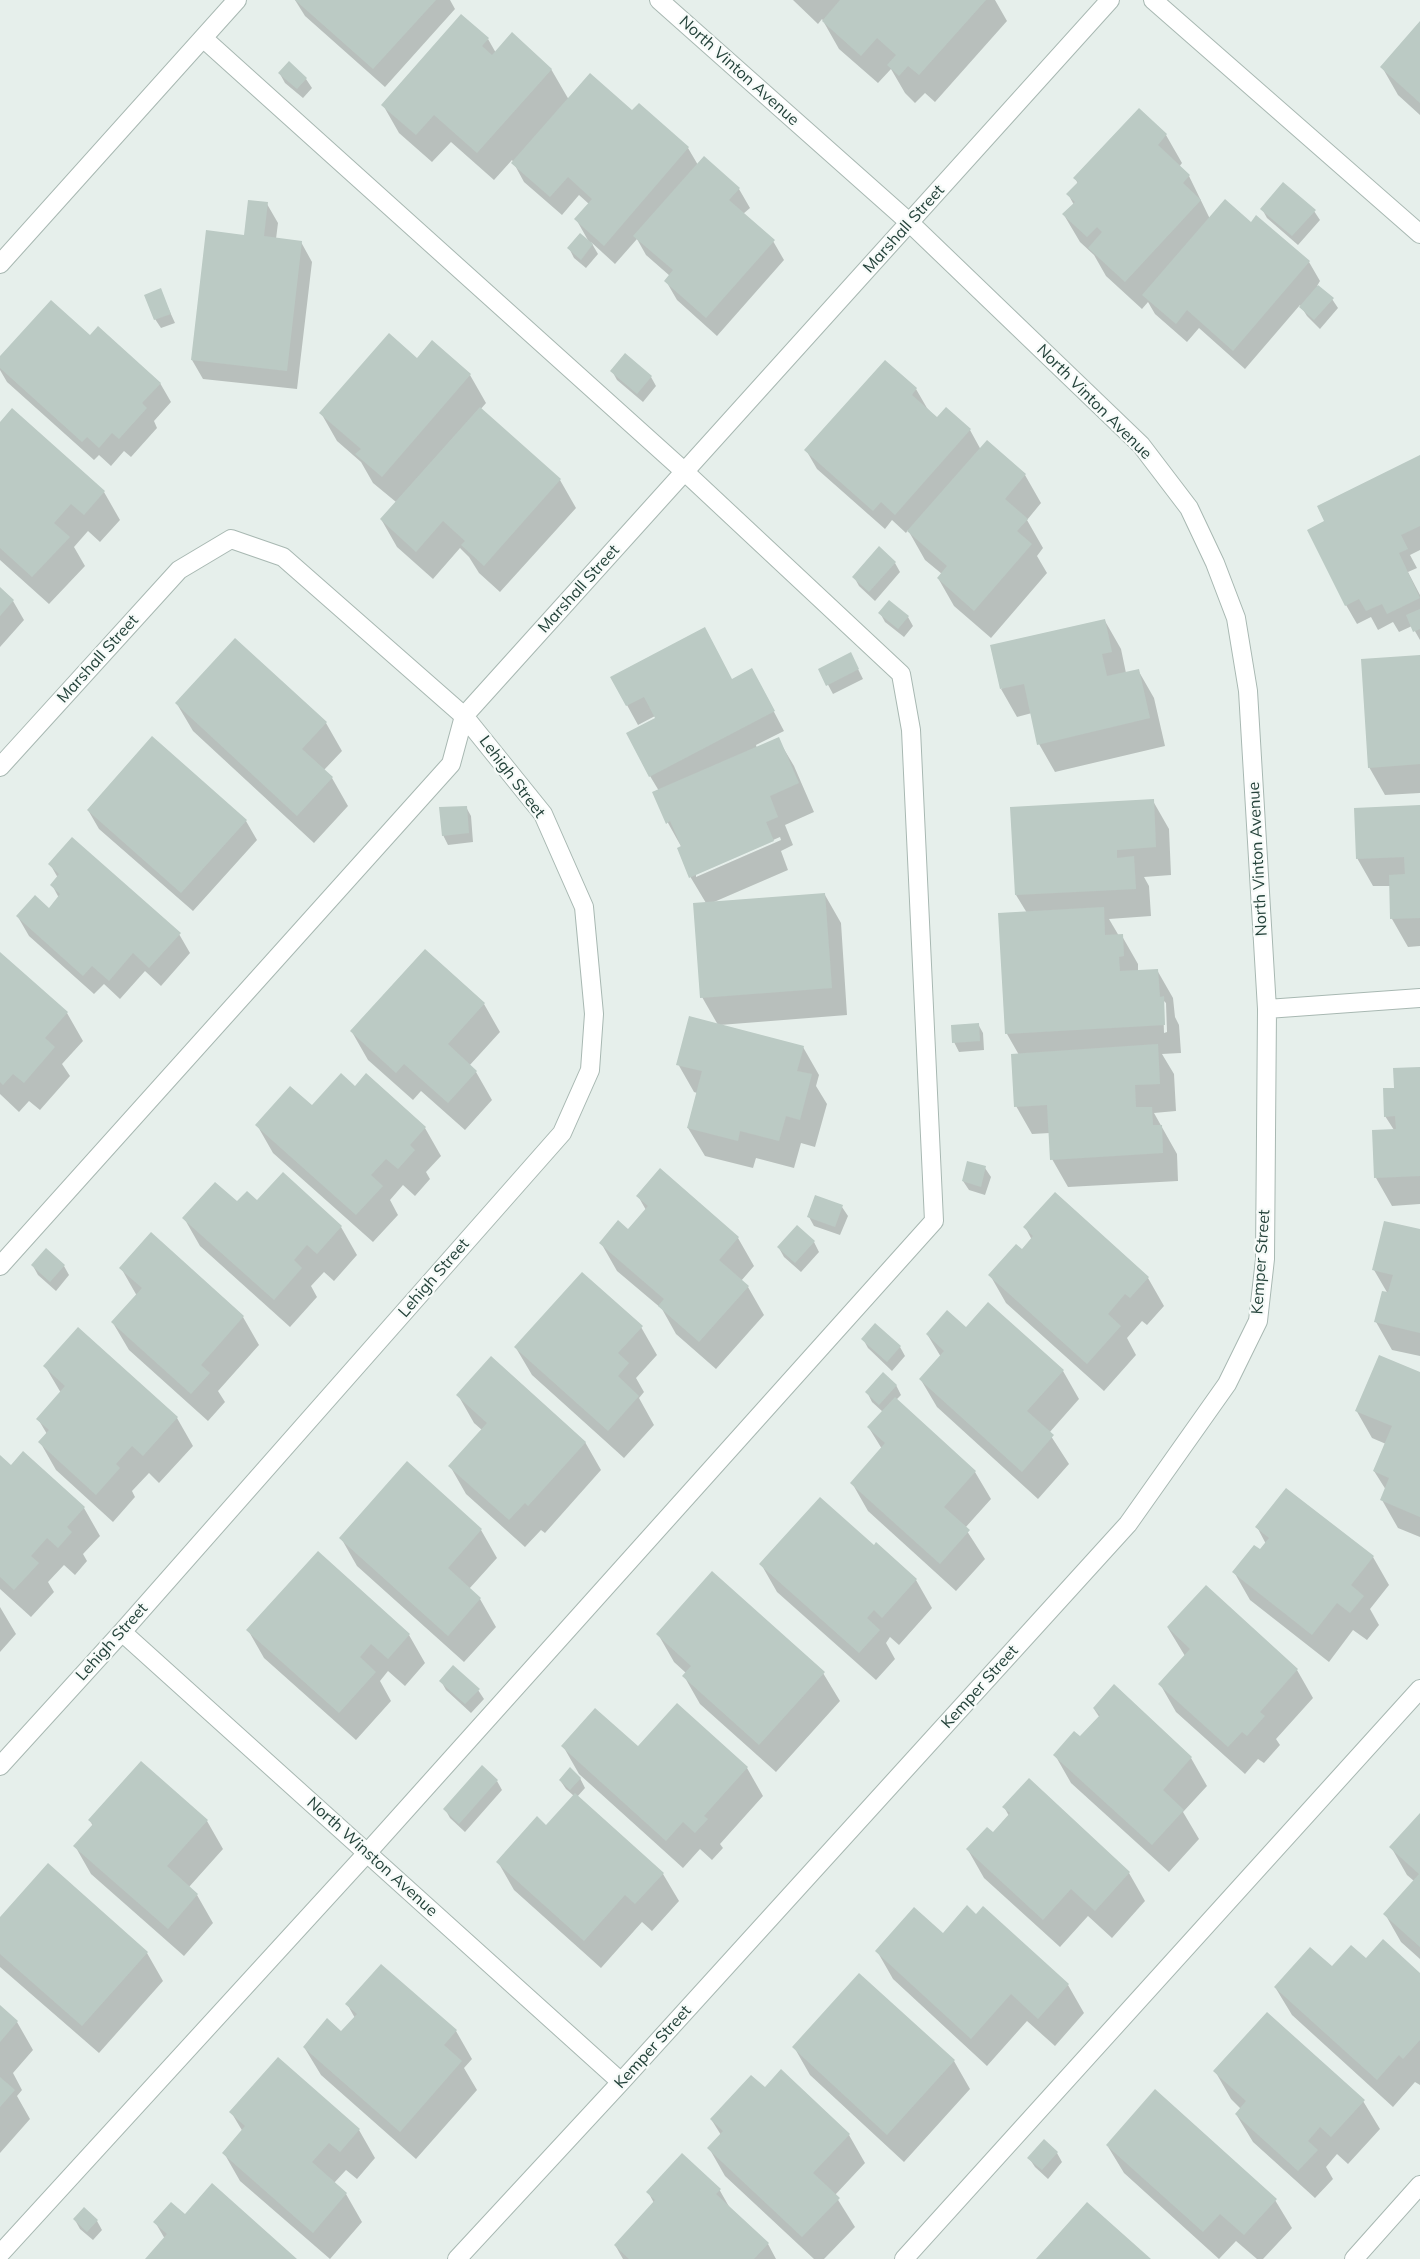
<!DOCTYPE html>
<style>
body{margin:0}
canvas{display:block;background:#e6efeb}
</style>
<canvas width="1420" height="2259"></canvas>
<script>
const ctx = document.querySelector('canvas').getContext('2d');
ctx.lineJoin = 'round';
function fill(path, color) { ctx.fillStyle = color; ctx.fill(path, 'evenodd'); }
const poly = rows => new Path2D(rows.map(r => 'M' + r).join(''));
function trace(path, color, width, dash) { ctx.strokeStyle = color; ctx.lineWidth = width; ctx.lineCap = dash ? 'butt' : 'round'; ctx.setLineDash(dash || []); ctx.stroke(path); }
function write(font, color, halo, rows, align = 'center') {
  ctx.font = font + ' Mulish,sans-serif'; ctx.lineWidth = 4.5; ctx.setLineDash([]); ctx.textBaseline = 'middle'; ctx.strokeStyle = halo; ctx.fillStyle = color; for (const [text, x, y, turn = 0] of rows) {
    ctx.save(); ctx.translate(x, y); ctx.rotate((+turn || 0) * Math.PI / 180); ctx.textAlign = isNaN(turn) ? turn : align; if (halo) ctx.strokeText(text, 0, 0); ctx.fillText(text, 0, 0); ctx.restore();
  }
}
const shadow = poly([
 [295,0,450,0,455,9,385,87,305,16],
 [793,0,995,0,1007,21,935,102,925,93,915,103,905,93,891,69,878,83,839,49,822,19,818,24],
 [1420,23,1420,115,1398,95,1382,67],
 [488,39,496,53,551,69,569,100,632,112,688,148,698,165,739,189,750,208,743,214,773,241,784,260,717,336,677,300,666,281,670,276,646,255,637,239,615,264,591,242,598,254,586,268,574,258,569,248,589,242,576,219,589,204,579,195,562,215,524,182,512,160,494,180,451,142,432,162,399,133,383,105],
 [289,64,306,79,312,88,303,98,285,83,280,74],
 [1139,110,1166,135,1182,163,1179,167,1189,176,1210,219,1251,224,1257,217,1309,262,1320,281,1317,286,1332,299,1338,308,1320,329,1307,316,1300,305,1245,369,1199,328,1187,342,1155,314,1148,302,1142,309,1106,276,1094,255,1080,242,1064,215,1074,205,1068,194,1078,184,1075,178],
 [267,204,278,223,276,239,301,242,312,262,297,389,203,379,192,360,246,236],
 [1262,209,1314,211,1320,220,1298,245,1267,218],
 [160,290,175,323,161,328,155,319],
 [90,338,160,383,171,402,154,421,157,428,131,457,124,451,111,466,99,455,94,460,7,382,0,370,0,358],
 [432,343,470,375,486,403,480,410,560,480,576,508,500,592,479,573,469,557,460,548,433,579,397,547,381,519,396,502,373,483,361,462,337,441,321,413,417,360],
 [612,371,651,377,656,386,643,402,617,380],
 [916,389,927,408,937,419,970,430,981,450,988,442,1025,475,1041,503,1027,520,1043,548,1037,556,1047,573,991,638,954,606,938,578,942,574,925,560,908,530,906,533,892,520,885,529,817,469,806,450],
 [13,410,104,492,120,520,100,542,88,531,74,547,85,566,49,604,0,560,0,424],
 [1420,457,1420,550,1410,555,1417,568,1408,572,1420,595,1420,640,1412,626,1399,632,1393,622,1378,630,1371,617,1357,624,1346,605,1326,522],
 [895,563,900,572,875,601,859,586,854,577],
 [0,589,13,601,24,620,0,647],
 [880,613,908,617,913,626,904,637,885,622],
 [1105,621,1121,649,1126,673,1138,670,1154,698,1165,746,1055,772,1039,744,1032,713,1017,717,1001,689],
 [1420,657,1420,793,1385,795,1369,767],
 [855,663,863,679,833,694,820,670],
 [612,678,732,681,762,689,784,731,756,745,757,748,778,739,794,766,814,812,785,825,793,845,781,851,788,870,714,902,825,895,841,923,847,1015,720,1025,803,1047,819,1075,816,1086,827,1104,815,1147,801,1143,794,1168,756,1158,753,1168,705,1156,688,1128,697,1093,694,1092,678,1064,718,1025,702,997,706,903,691,878,679,849,682,848,668,823,654,793,659,791,650,776,658,718,657,715,638,725],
 [780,837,781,840,696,877,696,874],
 [177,704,326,723,342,751,324,770,332,778,348,806,314,843,193,731],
 [1153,801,1169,829,1171,875,1144,877,1149,886,1151,916,1109,919,1119,936,1122,936,1138,964,1138,971,1157,970,1173,998,1175,1017,1179,1025,1181,1053,1162,1054,1174,1074,1176,1111,1154,1113,1177,1154,1178,1181,1068,1187,1052,1159,1050,1133,1032,1134,1016,1106,1019,1055,1007,1034,1000,915,1027,913,1016,895],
 [1163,1000,1166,1003,1167,1032,1164,1033],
 [466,807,471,816,473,842,448,845,443,835],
 [1420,807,1420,946,1408,947,1392,919,1391,886,1373,886,1357,858],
 [88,810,246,821,257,840,193,911,99,829],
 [50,864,179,934,190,953,161,986,145,971,120,999,104,984,94,994,29,936,18,917,49,910,59,898,52,885,58,878],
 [0,954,67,1013,83,1041,62,1064,70,1076,40,1110,29,1101,19,1112,0,1094],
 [484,1004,500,1032,469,1066,476,1072,492,1100,465,1130,421,1091,413,1100,368,1060,352,1032],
 [978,1024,983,1033,984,1050,959,1052,954,1042],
 [1420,1069,1420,1204,1392,1206,1376,1178,1394,1130,1385,1116,1396,1089],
 [355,1088,425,1128,441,1156,426,1172,430,1179,415,1196,403,1185,390,1200,398,1215,373,1242,273,1153,257,1125,312,1107],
 [985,1168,991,1177,985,1195,969,1190,963,1181],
 [638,1196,738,1238,754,1266,741,1281,748,1287,764,1315,716,1369,676,1334,662,1309,617,1271,601,1243,628,1231,646,1210],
 [258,1202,341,1227,357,1255,334,1281,324,1272,311,1286,317,1297,290,1327,200,1246,184,1218,237,1203],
 [842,1207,848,1216,840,1235,814,1226,809,1217],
 [797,1227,814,1242,819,1252,801,1272,784,1257,779,1248],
 [1025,1227,1148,1278,1164,1306,1147,1325,1142,1321,1127,1338,1136,1355,1104,1391,1006,1303,990,1275,1022,1251,1032,1240],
 [1420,1230,1420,1356,1392,1350,1376,1322,1388,1294,1374,1270],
 [151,1234,243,1317,259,1345,218,1391,225,1402,208,1421,129,1350,113,1323,137,1296,121,1268],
 [46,1250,64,1266,69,1275,56,1291,38,1275,33,1266],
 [989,1304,1063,1371,1079,1399,1049,1433,1069,1464,1038,1499,937,1407,921,1380,941,1357,927,1334,966,1329],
 [641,1327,657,1355,636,1378,644,1392,639,1398,654,1425,624,1458,532,1375,516,1348],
 [863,1339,900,1347,905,1356,892,1371,868,1348],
 [45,1366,177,1418,193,1446,159,1483,149,1473,132,1491,135,1497,113,1522,56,1470,40,1442,47,1434,38,1419,61,1393],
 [1420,1374,1420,1537,1398,1528,1382,1500,1386,1490,1374,1471,1386,1444,1372,1438,1356,1410],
 [896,1385,901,1395,896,1400,975,1472,991,1499,965,1528,985,1559,956,1591,868,1511,852,1483,882,1449,869,1428,883,1412,872,1402,867,1392],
 [458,1395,585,1442,601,1470,545,1533,541,1530,525,1547,466,1494,450,1466,482,1430,474,1423],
 [0,1457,11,1467,84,1508,100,1536,83,1554,87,1561,75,1575,64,1565,48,1582,54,1592,31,1617,0,1589],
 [408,1463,481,1530,497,1558,469,1589,480,1599,496,1627,464,1662,357,1566,341,1538],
 [1257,1527,1373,1557,1389,1585,1370,1609,1379,1625,1367,1640,1353,1630,1329,1662,1250,1600,1234,1572,1260,1551,1266,1544],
 [874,1547,916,1580,932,1608,899,1645,890,1637,886,1643,895,1659,876,1680,777,1592,761,1564],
 [318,1553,409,1635,425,1663,405,1686,388,1671,380,1681,391,1701,356,1740,264,1658,248,1630],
 [0,1607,16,1634,0,1652],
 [1168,1628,1297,1670,1313,1698,1276,1739,1280,1745,1264,1763,1258,1759,1245,1774,1176,1712,1160,1684,1185,1656],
 [658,1634,823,1673,840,1701,776,1772,700,1704,684,1676,686,1673,674,1662],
 [441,1681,478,1690,484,1699,471,1713,446,1690],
 [677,1705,747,1768,763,1796,720,1844,723,1848,712,1860,700,1849,683,1868,579,1774,563,1746,638,1749],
 [1094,1709,1191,1758,1207,1786,1183,1812,1199,1839,1169,1872,1071,1783,1055,1755,1080,1738,1100,1718],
 [580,1778,585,1788,577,1797,663,1874,679,1901,652,1931,642,1922,601,1968,514,1890,498,1862,546,1827,574,1796,566,1789,560,1780],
 [497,1781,502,1790,465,1832,450,1818,445,1809],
 [1004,1807,1129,1873,1145,1901,1112,1938,1088,1916,1060,1947,984,1878,968,1850,993,1834,1009,1816],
 [1420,1815,1420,1959,1401,1942,1385,1914,1414,1881,1407,1875,1391,1847],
 [90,1821,207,1821,223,1849,189,1887,197,1895,213,1923,184,1956,91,1874,75,1846,93,1826],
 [983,1908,1068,1985,1084,2013,1055,2046,1027,2021,987,2066,893,1979,877,1951,943,1935,976,1916],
 [0,1919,147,1953,163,1981,99,2053,0,1967],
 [1366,1960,1420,1975,1420,2085,1415,2082,1393,2107,1292,2015,1275,1987,1332,1968],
 [381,1966,456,2031,472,2059,464,2068,477,2090,416,2159,321,2075,304,2047,342,2033,355,2018,347,2004],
 [859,1975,954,2061,970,2089,904,2162,810,2075,794,2047],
 [0,2007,17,2022,33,2050,13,2073,22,2090,17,2096,30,2119,0,2153],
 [1215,2071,1363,2101,1380,2129,1348,2164,1337,2154,1326,2167,1333,2179,1315,2198,1253,2142,1236,2114,1241,2109,1231,2099],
 [765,2089,849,2135,865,2163,835,2195,855,2227,824,2259,814,2259,725,2176,709,2148,721,2135,711,2119],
 [231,2112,359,2130,375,2158,357,2179,346,2170,334,2183,346,2194,362,2222,330,2259,240,2181,224,2153,243,2132],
 [1044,2141,1057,2153,1062,2162,1048,2179,1035,2167,1029,2158],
 [1107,2145,1275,2200,1292,2228,1263,2259,1257,2259,1236,2241,1219,2259,1124,2173],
 [719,2189,731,2210,768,2244,776,2259,623,2259,615,2245,654,2203,648,2192],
 [185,2216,295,2259,147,2259,165,2239,155,2222],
 [75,2220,97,2221,102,2230,93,2240,80,2229]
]);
const building = poly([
 [295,0,436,0,373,69],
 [840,0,986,0,919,75,908,66,899,76,887,65,896,55,877,38,861,56,822,21],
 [461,14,489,38,482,46,492,55,512,32,552,69,477,153,434,115,416,135,381,105],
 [1420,21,1420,103,1380,67],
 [289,61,307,78,297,89,278,73],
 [590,73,632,110,639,103,689,147,604,246,574,219,592,199,568,177,550,197,511,163],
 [1139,108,1167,134,1158,145,1190,175,1183,183,1201,200,1125,282,1088,248,1102,232,1097,227,1087,237,1062,214,1075,202,1066,194,1078,182,1073,178],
 [704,156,740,188,729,200,775,240,706,318,664,281,673,270,633,236],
 [1283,182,1316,210,1292,236,1260,209],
 [1225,199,1251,222,1256,215,1310,261,1233,351,1187,310,1176,324,1142,295],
 [248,200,268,202,264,236,302,241,287,371,191,360,206,230,244,235],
 [580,233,593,244,581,260,567,248],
 [1318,285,1334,298,1314,320,1299,307],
 [161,288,171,314,154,320,144,295],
 [51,300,90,335,98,326,161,383,142,403,147,408,119,439,112,433,99,448,87,437,82,442,0,368,0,356],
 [389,333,417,358,432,340,471,374,382,477,355,454,361,449,319,413],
 [625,353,652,376,637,394,610,371],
 [885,360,917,388,912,395,937,417,946,407,971,429,895,515,881,502,873,511,804,450],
 [480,407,561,479,484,566,461,545,465,541,443,521,416,552,380,519],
 [12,408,105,491,84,515,71,504,54,523,70,537,32,577,0,548,0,422],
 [987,440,1026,474,1005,499,1028,519,1017,531,1032,544,974,611,937,578,947,566,907,531],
 [1420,455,1420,526,1401,535,1408,549,1399,553,1420,598,1387,614,1382,604,1366,611,1359,599,1345,606,1307,530,1324,521,1317,506],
 [879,546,896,562,869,592,852,577],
 [0,587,14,600,0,616],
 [889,600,909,616,898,629,878,613],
 [1420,609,1420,629,1413,632,1406,615],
 [1105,619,1112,652,1102,654,1107,676,1139,669,1150,718,1037,745,1024,684,1000,689,990,645],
 [705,627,732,679,752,668,775,711,649,777,626,733,655,718,644,697,626,706,610,677],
 [235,638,327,722,302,749,333,777,297,816,175,703],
 [851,652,859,669,826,686,818,669],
 [1420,655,1420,764,1368,768,1361,659],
 [152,736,247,820,181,893,87,810],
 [779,737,799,783,770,796,778,817,766,822,774,841,689,878,677,848,681,846,670,821,666,824,652,792],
 [1154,799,1156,847,1117,850,1117,858,1134,856,1136,889,1015,895,1010,807],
 [1420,805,1420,918,1390,919,1389,875,1405,874,1404,857,1356,859,1354,808],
 [467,806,469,833,442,836,439,807],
 [72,837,181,933,149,968,133,953,109,981,92,966,83,976,16,916,35,895,49,908,60,894,50,885,59,874,48,864],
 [825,893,832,988,700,998,693,903],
 [1104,907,1105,935,1123,934,1124,956,1119,957,1120,971,1158,969,1160,997,1164,996,1165,1025,1005,1034,998,913],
 [425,949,485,1003,448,1044,477,1071,448,1103,404,1064,396,1073,350,1031],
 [0,952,68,1012,45,1038,55,1047,24,1083,13,1074,3,1085,0,1082],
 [689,1016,804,1046,797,1071,812,1074,800,1120,786,1116,779,1141,740,1131,738,1141,687,1128,702,1071,676,1065],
 [979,1023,980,1041,952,1043,951,1025],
 [1158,1044,1160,1084,1135,1085,1136,1107,1152,1107,1153,1125,1162,1125,1163,1153,1050,1160,1047,1105,1014,1107,1011,1054],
 [1420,1067,1420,1176,1374,1178,1372,1130,1396,1129,1395,1116,1384,1117,1383,1088,1394,1088,1393,1068],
 [341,1073,355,1086,366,1073,426,1127,410,1145,415,1150,398,1169,386,1159,371,1175,383,1186,356,1215,255,1125,290,1086,312,1105],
 [967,1161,986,1166,981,1187,962,1181],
 [660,1168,739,1237,719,1260,749,1286,699,1342,658,1306,664,1299,599,1243,618,1220,628,1229,648,1206,636,1196],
 [283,1172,342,1226,317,1254,307,1245,294,1260,302,1268,274,1300,182,1218,215,1182,237,1201,247,1191,257,1200],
 [1055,1192,1149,1277,1130,1298,1125,1294,1108,1314,1121,1326,1087,1364,988,1275,1016,1244,1022,1249,1033,1236,1023,1227],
 [815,1195,843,1205,835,1227,807,1217],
 [1384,1221,1420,1229,1420,1333,1374,1322,1382,1291,1388,1292,1393,1275,1372,1270],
 [797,1225,815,1241,795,1263,777,1247],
 [151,1232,244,1316,201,1365,210,1373,191,1394,111,1322,142,1288,119,1268],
 [46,1248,65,1265,50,1282,31,1265],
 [582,1272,643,1326,618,1353,629,1363,618,1376,639,1396,608,1431,514,1347],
 [988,1302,1064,1370,1027,1411,1054,1435,1022,1472,919,1379,944,1351,926,1334,947,1310,966,1327],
 [875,1323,901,1346,887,1362,861,1339],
 [78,1327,178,1417,143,1456,132,1446,116,1464,120,1468,96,1495,38,1442,49,1430,36,1419,65,1386,43,1366],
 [1379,1355,1420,1372,1420,1517,1380,1500,1389,1478,1373,1471,1392,1426,1355,1411],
 [491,1356,586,1442,528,1506,525,1503,509,1520,448,1466,487,1423,456,1395],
 [883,1372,897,1385,879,1405,865,1392],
 [895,1397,976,1471,944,1507,970,1530,940,1564,850,1483,885,1443,867,1427],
 [23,1451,85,1507,67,1527,72,1532,58,1548,47,1538,31,1556,39,1563,14,1590,0,1577,0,1455,11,1465],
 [407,1461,482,1529,448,1568,481,1598,448,1636,339,1538],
 [1286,1488,1374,1556,1351,1585,1364,1596,1350,1613,1337,1603,1312,1635,1232,1572,1254,1545,1260,1549,1269,1538,1255,1527],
 [820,1497,874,1545,876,1542,917,1579,882,1618,874,1610,867,1618,880,1630,859,1653,759,1564],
 [318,1551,410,1634,388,1659,371,1644,360,1657,376,1672,339,1713,246,1630],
 [712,1571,825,1672,759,1745,682,1676,691,1666,656,1634],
 [1206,1585,1298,1669,1260,1712,1265,1716,1247,1736,1242,1732,1228,1747,1158,1684,1190,1649,1167,1627],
 [453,1665,480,1689,465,1704,439,1681],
 [1114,1684,1192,1757,1163,1790,1184,1810,1152,1845,1053,1755,1074,1731,1080,1736,1100,1715,1093,1708],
 [677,1703,748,1767,704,1816,708,1819,695,1833,683,1822,666,1841,561,1746,595,1708,638,1746],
 [141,1761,208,1820,167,1866,198,1894,168,1929,73,1846,93,1824,88,1820],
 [482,1765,498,1780,459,1824,443,1809],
 [570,1767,581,1778,570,1790,559,1780],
 [1029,1778,1130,1872,1095,1911,1071,1889,1043,1920,966,1849,987,1827,993,1832,1010,1813,1002,1807],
 [575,1793,664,1873,635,1904,625,1895,584,1941,496,1862,537,1816,546,1825],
 [1420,1813,1420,1947,1383,1914,1419,1874,1389,1847],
 [48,1863,148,1952,82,2026,0,1954,0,1917],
 [967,1905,976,1914,983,1906,1069,1984,1038,2019,1011,1994,971,2039,875,1951,914,1907,943,1933],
 [1383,1939,1420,1973,1420,2040,1403,2059,1399,2055,1377,2080,1274,1987,1310,1947,1332,1966,1351,1945,1366,1958],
 [381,1964,457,2030,444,2045,462,2061,400,2132,303,2047,327,2018,341,2031,357,2014,345,2004],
 [859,1973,955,2060,887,2135,792,2047],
 [0,2005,18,2021,0,2042],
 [1267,2012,1365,2100,1331,2137,1320,2127,1308,2141,1318,2150,1298,2171,1235,2114,1246,2101,1213,2071],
 [278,2057,360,2129,340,2152,329,2143,312,2162,347,2193,313,2233,222,2153,245,2126,229,2112],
 [781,2069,850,2134,813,2173,840,2198,802,2237,707,2148,723,2131,710,2119,751,2075,765,2087],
 [0,2077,15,2090,0,2107],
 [1155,2089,1277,2199,1244,2235,1220,2214,1203,2232,1106,2145],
 [1044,2139,1058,2152,1042,2170,1027,2158],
 [682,2153,721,2189,716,2194,769,2243,754,2259,629,2259,614,2245,655,2200,646,2192],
 [212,2183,297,2259,145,2259,167,2234,153,2222,171,2202,185,2214],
 [1087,2202,1151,2259,1036,2259],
 [84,2207,98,2220,87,2232,73,2219]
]);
const service = poly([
 [1153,0,1420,234],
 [0,264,237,0],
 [0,1266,451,764,464,716],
 [0,2254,367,1853,934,1221,911,730,901,674,685,472,203,38],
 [904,2259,1420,1689]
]);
const minor = poly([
 [0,767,179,570,231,539,283,557,464,716,1110,0],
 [1267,1009,1420,998],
 [122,1632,621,2082],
 [0,1766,122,1632,562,1133,590,1070,594,1014,584,907,543,814,464,716],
 [457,2259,621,2082,1128,1524,1227,1384,1258,1321,1265,1259,1267,1009,1248,691,1236,618,1215,563,1189,508,1141,445,910,223,659,0],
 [1354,2259,1420,2185]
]);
const streetNames = [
 ["North Vinton Avenue",739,71,42],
 ["Marshall Street",904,229,-48],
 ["North Vinton Avenue",1094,402,45],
 ["Marshall Street",579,589,-48],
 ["Marshall Street",98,659,-48],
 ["Lehigh Street",512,777,53],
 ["North Vinton Avenue",1258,859,-93],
 ["Kemper Street",1261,1262,-86],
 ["Lehigh Street",434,1278,-49],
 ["Lehigh Street",112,1642,-48],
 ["Kemper Street",980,1687,-48],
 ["North Winston Avenue",372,1857,42],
 ["Kemper Street",653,2047,-48]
];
fill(shadow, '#0003');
fill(building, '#bbcac4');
trace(service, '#a8b8b2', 20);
trace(minor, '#a8b8b2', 20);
trace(service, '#fff', 18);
trace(minor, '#fff', 18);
write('16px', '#24423a', '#f7fbf9', streetNames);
</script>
